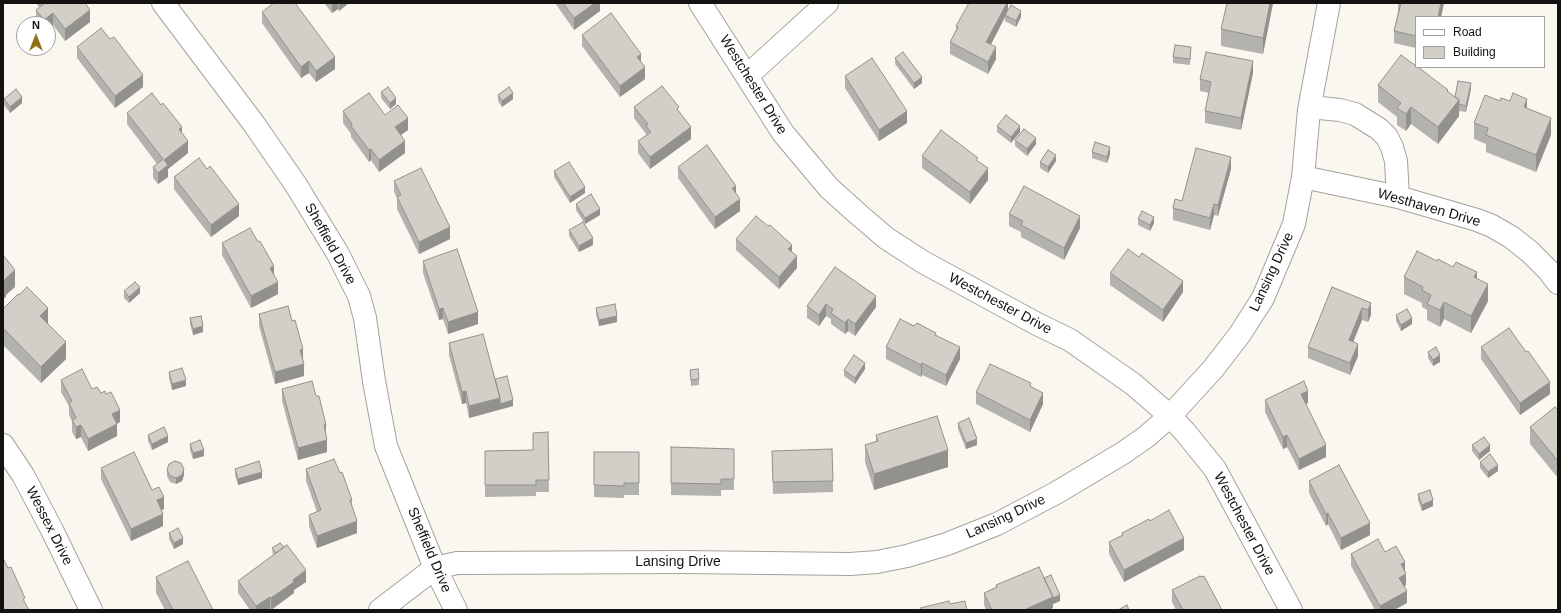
<!DOCTYPE html>
<style>
body{margin:0}
#map{position:relative;width:1561px;height:613px;overflow:hidden;background:#faf7f0;font-family:Helvetica,sans-serif}
canvas{display:block}
.frame{position:absolute;inset:0;border:4px solid #131210;pointer-events:none}
.legend{position:absolute;left:1415px;top:16px;width:130px;height:52px;box-sizing:border-box;background:#fff;border:1px solid #a1a09f;margin:0;padding:5px 7px;list-style:none;font-size:12px;color:#131210}
.legend li{display:flex;align-items:center;gap:8px;height:20px}
.legend b{width:20px;border:1px solid #a1a09f}
.north{position:absolute;left:16px;top:16px;width:40px;height:40px;box-sizing:border-box;background:#fff;border:1px solid #a1a09f;border-radius:50%;rotate:0deg;font-size:11px;font-weight:700;line-height:16px;text-align:center;color:#131210}
.north::after{content:'';display:block;margin:auto;width:14px;height:18px;background:#927017;clip-path:polygon(50% 0,100% 100%,50% 72%,0 100%)}
</style>
<div id="map">
<canvas width="1561" height="613"></canvas>
<div class="frame"></div>
<ul class="legend">
<li><b style="height:5px;background:#fff"></b>Road</li>
<li><b style="height:11px;background:#d1cfc8"></b>Building</li>
</ul>
<div class="north">N</div>
</div>
<script>
const ctx = document.querySelector('canvas').getContext('2d');
ctx.lineJoin = 'round';
const poly = rows => new Path2D(rows.map(r => 'M' + r).join(''));
function trace(path, color, width, dash) { ctx.strokeStyle = color; ctx.lineWidth = width; ctx.lineCap = dash ? 'butt' : 'round'; ctx.setLineDash(dash || []); ctx.stroke(path); }
function fill(path, color) { ctx.fillStyle = color; ctx.fill(path, 'evenodd'); }
function write(font, color, halo, rows, align = 'center') {
  ctx.font = font + ' Helvetica,sans-serif'; ctx.lineWidth = 4; ctx.setLineDash([]); ctx.textBaseline = 'middle'; ctx.strokeStyle = halo; ctx.fillStyle = color; for (const [text, x, y, turn = 0] of rows) {
    ctx.save(); ctx.translate(x, y); ctx.rotate((+turn || 0) * Math.PI / 180); ctx.textAlign = isNaN(turn) ? turn : align; if (halo) ctx.strokeText(text, 0, 0); ctx.fillText(text, 0, 0); ctx.restore();
  }
}
const minor = poly([
 [163,3,254,124,296,185,338,254,359,296,365,318,374,381,386,446,435,568,456,610],
 [700,3,783,133,829,188,858,214,886,238,923,262,1037,324,1070,340,1133,384,1170,416,1185,432,1215,469,1291,610],
 [747,76,827,3],
 [1310,107,1340,110,1355,114,1379,129,1387,137,1392,147,1396,161,1398,197],
 [1303,177,1398,197,1477,220,1492,226,1511,237,1530,252,1548,270,1558,283],
 [3,445,23,475,52,530,91,610],
 [380,610,435,568,457,563,683,562,850,564,877,562,907,556,947,544,997,524,1056,493,1123,453,1146,437,1170,416,1213,369,1240,334,1263,298,1294,224,1303,177,1309,110,1329,3]
]);
const wall = poly([
 [36,3,85,3,90,22,65,41,53,25,38,24,36,22,36,10,40,8],
 [324,3,349,3,339,11,338,9,332,13],
 [555,3,600,3,600,11,574,30],
 [1008,3,1008,11,1021,17,1016,27,1005,21,1005,17,991,44,996,59,988,74,950,54,950,42,956,30,956,26],
 [1273,3,1263,54,1221,46,1221,29],
 [1398,3,1444,3,1441,17,1416,17,1416,48,1394,43,1394,31,1398,12],
 [262,12,335,69,316,82,309,73,301,78,262,23],
 [582,35,641,63,645,79,620,97,582,46],
 [77,47,143,87,115,108,77,58],
 [1191,53,1190,65,1173,63,1173,57],
 [895,58,922,83,914,89,895,64],
 [1253,73,1241,130,1205,123,1205,111,1209,93,1200,91,1200,79],
 [845,76,907,123,879,141,845,88],
 [1378,85,1448,92,1455,97,1471,89,1466,112,1459,111,1459,116,1438,144,1411,124,1406,131,1397,125,1397,117,1378,102],
 [381,92,396,104,390,109,381,98],
 [498,95,513,99,502,107,498,101],
 [4,99,22,103,10,113,4,105],
 [1500,101,1527,108,1551,135,1536,172,1486,152,1486,144,1474,139,1474,123],
 [634,107,679,111,691,139,650,169,638,153,638,141,646,135,646,134,634,118],
 [343,111,385,115,408,130,401,135,405,153,379,172,371,160,369,162,351,137,351,134,343,123],
 [127,113,188,153,168,169,168,177,158,184,153,178,153,167,157,164,127,124],
 [997,126,1020,132,1011,143,997,132],
 [1015,140,1036,144,1027,156,1015,146],
 [1092,152,1110,154,1107,163,1092,158],
 [922,156,988,180,970,204,922,168],
 [1056,161,1048,173,1040,168,1040,162],
 [678,167,736,194,740,211,715,229,678,178],
 [1231,169,1218,216,1214,215,1210,230,1173,220,1173,208,1182,201],
 [554,171,585,193,570,203,554,177],
 [174,177,239,216,211,237,174,189],
 [394,181,450,239,419,254,397,209,397,198,394,192],
 [576,204,600,215,585,224,576,210],
 [1009,214,1080,228,1064,260,1021,237,1021,232,1009,226],
 [1138,219,1154,223,1150,231,1138,225],
 [768,226,792,252,797,268,779,289,736,250,736,239],
 [569,230,593,245,579,252,569,236],
 [258,242,274,275,278,294,251,308,222,255,222,243],
 [423,261,478,324,448,334,443,319,439,320,423,273],
 [1437,261,1477,278,1488,301,1471,333,1444,319,1440,327,1427,320,1427,310,1422,307,1422,303,1404,294,1404,277],
 [835,267,876,307,855,336,848,331,845,334,831,324,831,319,826,316,819,326,807,318,807,306],
 [1110,273,1183,292,1163,322,1110,285],
 [1332,287,1371,303,1371,315,1368,322,1362,320,1353,342,1358,356,1350,375,1308,358,1308,347],
 [124,291,140,293,129,303,124,298],
 [596,308,617,322,599,326,596,314],
 [3,309,48,324,66,359,41,383,3,345],
 [259,314,292,321,303,361,304,376,275,384,259,326],
 [1396,315,1412,324,1401,331,1396,321],
 [190,318,203,332,193,335,190,324],
 [914,326,936,335,960,359,946,386,922,375,921,377,886,359,886,347],
 [449,343,495,379,513,406,469,418,466,403,462,404,449,355],
 [1481,347,1550,394,1520,415,1481,359],
 [1428,352,1440,362,1433,366,1428,358],
 [865,369,855,384,844,376,844,370],
 [690,370,699,379,699,385,691,386],
 [169,372,186,386,172,390,169,378],
 [61,380,92,389,120,422,117,424,117,436,88,451,81,437,76,439,72,432,72,421,69,415,69,406,61,392],
 [1031,387,1043,404,1030,432,976,404,976,392],
 [282,389,326,436,327,452,298,460,282,401],
 [1265,400,1308,403,1306,404,1326,457,1299,470,1287,447,1283,449,1265,412],
 [1558,410,1558,478,1530,444,1530,427],
 [958,423,977,445,966,449,958,429],
 [548,432,549,492,536,492,536,496,485,497,485,451,533,450],
 [148,435,168,442,152,450,148,441],
 [876,435,948,467,874,490,865,462,865,445,876,441],
 [190,444,204,456,193,459,190,450],
 [1472,445,1490,451,1479,460,1472,451],
 [671,447,734,449,734,490,721,490,721,496,671,495],
 [772,451,833,481,833,492,773,494],
 [594,452,639,452,639,495,624,495,624,498,594,497],
 [1480,462,1498,471,1488,478,1480,468],
 [101,468,152,490,164,509,161,510,163,526,131,541,101,479],
 [235,469,262,478,238,485,235,475],
 [306,469,340,473,352,500,352,507,357,533,317,548,309,526,309,515,317,512,306,481],
 [167,470,184,475,182,481,176,484,170,482,167,476],
 [1309,481,1370,535,1341,550,1328,524,1326,526,1309,493],
 [1418,494,1433,506,1422,511,1418,500],
 [1150,521,1184,550,1124,582,1109,554,1109,542,1122,535,1122,533],
 [169,533,183,544,174,549,169,539],
 [272,548,306,582,294,590,294,593,271,610,270,608,268,610,250,610,238,593,238,581,273,555],
 [1385,552,1405,571,1406,585,1404,587,1407,603,1394,610,1375,610,1351,566,1351,554],
 [156,577,213,610,165,610,156,593],
 [1044,578,1060,601,1053,604,1053,608,1049,610,986,610,984,605,984,593,996,587,996,585],
 [1172,590,1222,610,1176,610,1172,602]
]);
const shadedWall = poly([
 [332,3,338,3,338,9,332,13],
 [339,3,349,3,339,11],
 [595,3,600,3,600,11,574,30,574,18],
 [1007,3,1008,3,1008,13,1005,15,1005,17,986,54,986,42],
 [1270,3,1273,3,1263,54,1263,38],
 [1441,3,1444,3,1441,17,1438,17],
 [90,10,90,22,65,41,65,29],
 [1021,11,1021,17,1016,27,1016,21],
 [53,13,53,25,48,29,48,24,44,24,44,20],
 [996,47,996,59,988,74,988,62],
 [641,54,641,66,637,57],
 [335,57,335,69,316,82,316,71],
 [309,61,309,73,301,78,301,67],
 [1253,61,1253,73,1241,130,1241,118],
 [645,67,645,79,620,97,620,86],
 [143,75,143,87,115,108,115,96],
 [922,77,922,83,914,89,914,83],
 [1471,83,1471,89,1466,112,1466,106],
 [513,93,513,99,502,107,502,101],
 [22,97,22,103,10,113,10,107],
 [396,98,396,104,390,109,390,103],
 [1527,99,1527,116,1524,107],
 [1459,100,1459,116,1438,144,1438,127],
 [1411,107,1411,124,1406,131,1406,114],
 [907,111,907,123,879,141,879,130],
 [408,118,408,130,395,139,395,127],
 [1551,118,1551,135,1536,172,1536,155],
 [1020,126,1020,132,1011,143,1011,137],
 [182,127,182,139,179,129],
 [691,127,691,139,650,169,650,157],
 [1036,138,1036,144,1027,156,1027,149],
 [188,141,188,153,168,169,168,177,158,184,158,173,164,160],
 [405,141,405,153,379,172,379,160],
 [1110,147,1110,154,1107,163,1107,157],
 [371,149,371,160,369,162,369,150],
 [1056,155,1056,161,1048,173,1048,167],
 [1231,157,1231,169,1218,216,1218,205],
 [988,168,988,180,970,204,970,192],
 [736,186,736,197,732,188],
 [585,187,585,193,570,203,570,197],
 [740,199,740,211,715,229,715,217],
 [239,204,239,216,211,237,211,225],
 [1214,204,1214,215,1210,230,1210,218],
 [600,209,600,215,585,224,585,218],
 [1080,216,1080,228,1064,260,1064,248],
 [1154,217,1154,223,1150,231,1150,225],
 [450,227,450,239,419,254,419,242],
 [593,238,593,245,579,252,579,246],
 [792,245,792,257,788,249],
 [797,256,797,268,779,289,779,277],
 [274,266,274,278,270,268],
 [15,270,15,287,6,295,6,297,3,299,3,282,5,279],
 [1477,272,1477,289,1474,277],
 [1183,281,1183,292,1163,322,1163,310],
 [278,282,278,294,251,308,251,296],
 [1488,284,1488,301,1471,333,1471,316],
 [140,287,140,293,129,303,129,297],
 [876,296,876,307,855,336,855,324],
 [1444,302,1444,319,1440,327,1440,310],
 [1371,303,1371,315,1368,322,1368,310],
 [826,304,826,316,819,326,819,315],
 [48,308,48,325,40,316],
 [443,308,443,319,439,320,439,309],
 [1362,308,1362,320,1349,352,1349,340],
 [478,312,478,324,448,334,448,322],
 [617,316,617,322,599,326,599,320],
 [1412,318,1412,324,1401,331,1401,325],
 [848,319,848,331,845,334,845,323],
 [203,326,203,332,193,335,193,329],
 [66,342,66,359,41,383,41,367],
 [1358,344,1358,356,1350,375,1350,363],
 [960,347,960,359,946,386,946,375],
 [303,349,303,361,300,350],
 [1440,355,1440,362,1433,366,1433,360],
 [865,363,865,369,855,384,855,378],
 [922,363,922,375,921,377,921,365],
 [304,364,304,376,275,384,275,372],
 [186,380,186,386,172,390,172,384],
 [1550,382,1550,394,1520,415,1520,403],
 [466,391,466,403,462,404,462,392],
 [1308,391,1308,403,1301,406,1301,394],
 [1043,393,1043,404,1030,432,1030,420],
 [500,398,513,400,513,406,469,418,469,406],
 [120,410,120,422,112,426,112,414],
 [117,424,117,436,88,451,88,439],
 [81,425,81,437,76,439,76,427],
 [324,425,326,425,326,436],
 [1287,435,1287,447,1283,449,1283,437],
 [168,436,168,442,152,450,152,444],
 [977,439,977,445,966,449,966,443],
 [327,440,327,452,298,460,298,448],
 [1326,445,1326,457,1299,470,1299,459],
 [1490,445,1490,451,1479,460,1479,454],
 [204,450,204,456,193,459,193,453],
 [948,450,948,467,874,490,874,474],
 [1498,465,1498,471,1488,478,1488,472],
 [184,469,184,475,182,481,176,484,176,478],
 [262,472,262,478,238,485,238,479],
 [164,497,164,509,157,512,157,500],
 [1433,500,1433,506,1422,511,1422,505],
 [1328,513,1328,524,1326,526,1326,514],
 [163,514,163,526,131,541,131,529],
 [357,521,357,533,317,548,317,536],
 [1370,523,1370,535,1341,550,1341,538],
 [183,538,183,544,174,549,174,543],
 [1184,538,1184,550,1124,582,1124,570],
 [1405,562,1405,574,1401,564],
 [306,570,306,582,294,590,294,593,271,610,271,598,293,580],
 [1406,574,1406,585,1399,589,1399,578],
 [1407,591,1407,603,1394,610,1380,610,1380,606],
 [1060,595,1060,601,1053,604,1053,608,1049,610,1024,610,1053,597],
 [270,597,270,608,268,610,256,610,256,606]
]);
const building = poly([
 [45,3,85,3,90,10,65,29,53,13,44,20,36,10,45,3],
 [274,3,295,3,335,57,316,71,309,61,301,67,262,12,274,3],
 [563,3,595,3,574,18,563,3],
 [969,3,1007,3,986,42,996,47,988,62,950,42,958,27,956,26,969,3],
 [1227,3,1270,3,1263,38,1221,29,1227,3],
 [1401,3,1441,3,1438,17,1416,17,1416,36,1394,31,1401,3],
 [1011,5,1021,11,1016,21,1005,15,1011,5],
 [611,13,641,54,637,57,645,67,620,86,582,35,611,13],
 [101,28,110,39,114,37,143,75,115,96,77,47,101,28],
 [1175,45,1191,47,1190,59,1173,57,1175,45],
 [903,52,922,77,914,83,895,58,903,52],
 [1206,52,1253,61,1241,118,1205,111,1211,82,1200,79,1206,52],
 [1401,55,1416,66,1416,67,1418,67,1448,90,1447,91,1459,100,1438,127,1411,107,1406,114,1397,108,1401,103,1378,85,1401,55],
 [872,58,907,111,879,130,845,76,872,58],
 [1458,81,1471,83,1466,106,1459,104,1459,100,1455,97,1458,81],
 [662,86,679,107,677,109,691,127,650,157,638,141,651,132,646,126,648,124,634,107,662,86],
 [388,87,396,98,390,103,381,92,388,87],
 [509,87,513,93,502,101,498,95,509,87],
 [16,89,22,97,10,107,4,99,16,89],
 [152,93,161,105,163,103,182,127,179,129,188,141,164,160,168,165,158,173,153,167,163,159,127,113,152,93],
 [369,93,385,115,398,105,408,118,395,127,405,141,379,160,371,149,369,150,351,126,352,124,343,111,369,93],
 [1513,93,1527,99,1524,107,1551,118,1536,155,1486,135,1488,128,1474,123,1485,95,1500,101,1501,98,1510,101,1513,93],
 [1006,115,1020,126,1011,137,997,126,1006,115],
 [1024,129,1036,138,1027,149,1015,140,1024,129],
 [941,130,978,158,976,160,988,168,970,192,922,156,941,130],
 [1095,142,1110,147,1107,157,1092,152,1095,142],
 [707,145,736,186,732,188,740,199,715,217,678,167,707,145],
 [1196,148,1231,157,1218,205,1214,204,1210,218,1173,208,1175,199,1182,201,1196,148],
 [1048,150,1056,155,1048,167,1040,162,1048,150],
 [199,158,207,169,210,166,239,204,211,225,174,177,199,158],
 [569,162,585,187,570,197,554,171,569,162],
 [421,168,450,227,419,242,397,197,401,195,394,181,421,168],
 [1024,186,1080,216,1064,248,1021,225,1023,221,1009,214,1024,186],
 [591,194,600,209,585,218,576,204,591,194],
 [1142,211,1154,217,1150,225,1138,219,1142,211],
 [756,216,768,226,770,225,792,245,788,249,797,256,779,277,736,239,756,216],
 [583,222,593,238,579,246,569,230,583,222],
 [250,228,258,242,260,241,274,266,270,268,278,282,251,296,222,243,250,228],
 [457,249,478,312,448,322,443,308,439,309,423,261,457,249],
 [1128,249,1139,257,1142,253,1183,281,1163,310,1110,273,1128,249],
 [1417,251,1437,261,1438,259,1453,267,1456,262,1477,272,1474,277,1488,284,1471,316,1444,302,1440,310,1427,304,1431,295,1422,290,1423,287,1404,277,1417,251],
 [3,255,15,270,5,279,6,280,3,282,3,255],
 [835,267,876,296,855,324,848,319,845,323,831,313,833,309,826,304,819,315,807,306,835,267],
 [135,282,140,287,129,297,124,291,135,282],
 [27,287,48,308,40,316,66,342,41,367,3,328,3,309,18,294,19,295,27,287],
 [1332,287,1371,303,1368,310,1362,308,1349,340,1358,344,1350,363,1308,347,1332,287],
 [615,304,617,316,599,320,596,308,615,304],
 [288,306,292,321,295,320,303,349,300,350,304,364,275,372,259,314,288,306],
 [1407,309,1412,318,1401,325,1396,315,1407,309],
 [201,316,203,326,193,329,190,318,201,316],
 [900,319,914,326,917,323,936,333,935,335,960,347,946,375,922,363,921,365,886,347,900,319],
 [1509,328,1526,352,1528,351,1550,382,1520,403,1481,347,1509,328],
 [483,334,500,398,469,406,466,391,462,392,449,343,483,334],
 [1436,347,1440,355,1433,360,1428,352,1436,347],
 [854,355,865,363,855,378,844,370,854,355],
 [990,364,1031,383,1030,386,1043,393,1030,420,976,392,990,364],
 [182,368,186,380,172,384,169,372,182,368],
 [82,369,92,389,97,387,101,393,105,391,106,394,111,392,120,410,112,414,117,424,88,439,81,425,76,427,72,420,76,418,69,403,72,401,61,380,82,369],
 [698,369,699,379,691,380,690,370,698,369],
 [507,376,513,400,500,404,500,398,495,379,507,376],
 [312,381,316,396,319,396,326,425,324,425,327,440,298,448,282,389,312,381],
 [1304,381,1308,391,1301,394,1326,445,1299,459,1287,435,1283,437,1265,400,1304,381],
 [1555,407,1558,410,1558,461,1530,427,1555,407],
 [937,416,948,450,874,474,865,445,878,441,876,435,937,416],
 [969,418,977,439,966,443,958,423,969,418],
 [164,427,168,436,152,444,148,435,164,427],
 [548,432,549,480,536,480,536,485,485,485,485,451,533,450,533,433,548,432],
 [1484,437,1490,445,1479,454,1472,445,1484,437],
 [200,440,204,450,193,453,190,444,200,440],
 [671,447,734,449,734,479,721,479,721,484,671,483,671,447],
 [832,449,833,481,773,482,772,451,832,449],
 [134,452,152,490,159,487,164,497,157,500,163,514,131,529,101,468,134,452],
 [594,452,639,452,639,483,624,483,624,486,594,485,594,452],
 [1490,454,1498,465,1488,472,1480,462,1490,454],
 [334,459,340,473,342,472,352,500,350,500,357,521,317,536,309,515,321,510,306,469,334,459],
 [175,461,181,463,184,469,182,475,176,478,170,476,167,470,169,464,175,461],
 [259,461,262,472,238,479,235,469,259,461],
 [1339,465,1370,523,1341,538,1328,513,1326,514,1309,481,1339,465],
 [1430,490,1433,500,1422,505,1418,494,1430,490],
 [1169,510,1184,538,1124,570,1109,542,1123,535,1122,533,1149,519,1150,521,1169,510],
 [178,528,183,538,174,543,169,533,178,528],
 [1378,539,1385,552,1396,546,1405,562,1401,564,1406,574,1399,578,1407,591,1380,606,1351,554,1378,539],
 [280,543,284,547,276,553,272,548,280,543],
 [287,545,306,570,293,580,294,582,271,598,270,597,256,606,238,581,287,545],
 [3,558,8,568,11,567,25,598,23,599,29,610,3,610,3,558],
 [188,561,213,610,173,610,156,577,188,561],
 [1039,567,1053,597,1024,610,992,610,984,593,997,587,996,585,1039,567],
 [1051,575,1060,595,1053,598,1053,597,1044,578,1051,575],
 [1200,576,1201,577,1204,576,1222,610,1183,610,1172,590,1200,576],
 [949,601,950,604,965,601,967,610,921,610,920,608,949,601],
 [1127,605,1129,610,1118,610,1127,605]
]);
const streetNames = [
 ["Westchester Drive",753,85,58],
 ["Westhaven Drive",1429,208,16],
 ["Sheffield Drive",330,244,61],
 ["Lansing Drive",1272,272,-65],
 ["Westchester Drive",1000,304,28],
 ["Lansing Drive",1006,517,-25],
 ["Westchester Drive",1244,524,62],
 ["Wessex Drive",49,526,63],
 ["Sheffield Drive",429,550,67],
 ["Lansing Drive",678,562]
];
trace(minor, '#a5a29c', 24);
trace(minor, '#fff', 22);
fill(wall, '#b4b2ac');
fill(shadedWall, '#92918c');
fill(building, '#d1cfc8');
trace(building, '#92918c', 1);
write('14px', '#131210', '#fff', streetNames);
</script>
